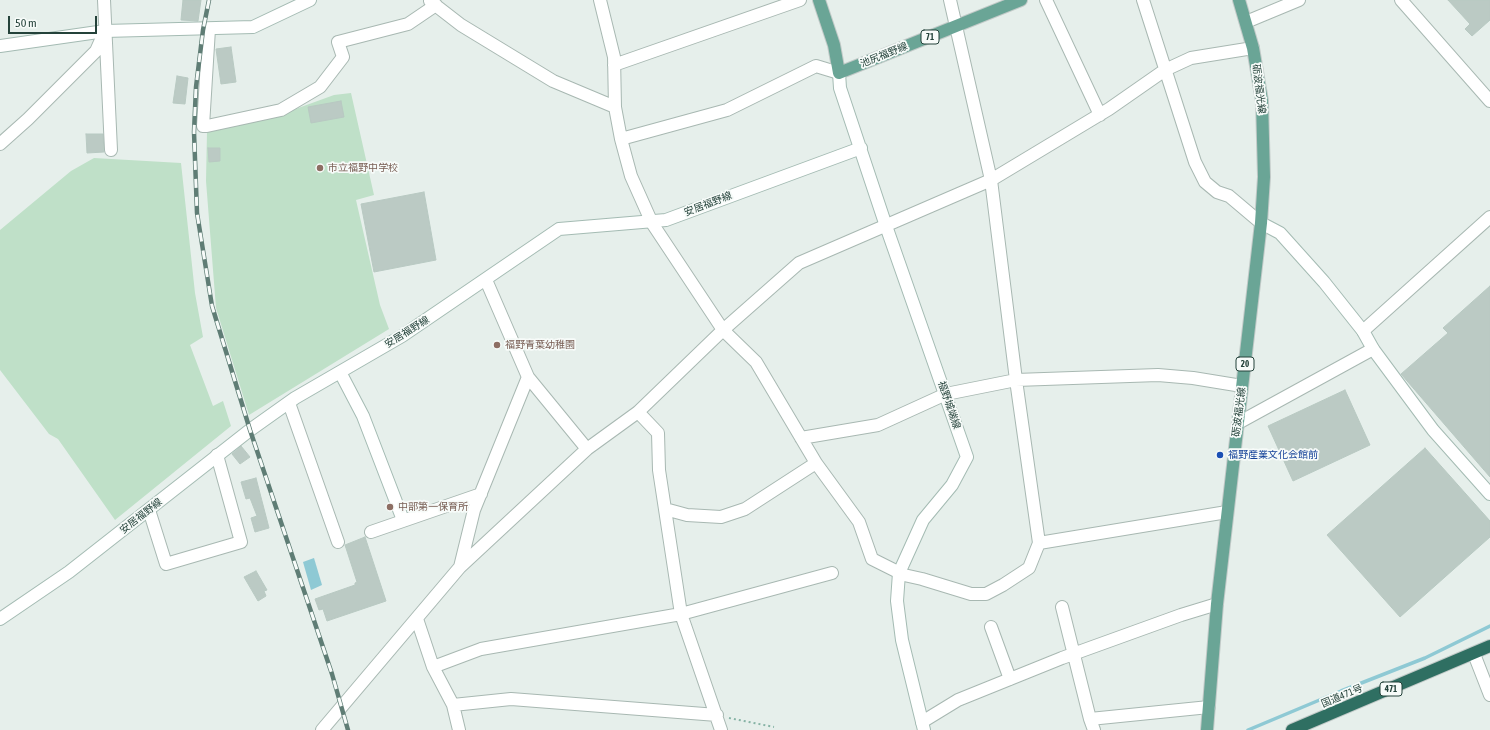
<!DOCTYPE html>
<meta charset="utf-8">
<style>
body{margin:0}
#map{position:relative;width:1490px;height:730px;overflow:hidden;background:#e6efeb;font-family:"Asap Condensed",sans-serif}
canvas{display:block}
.scale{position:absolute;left:8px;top:16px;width:89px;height:18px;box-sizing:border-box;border:2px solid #24423a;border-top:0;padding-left:5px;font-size:12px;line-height:14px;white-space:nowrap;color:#24423a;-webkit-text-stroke:3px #f7fbf9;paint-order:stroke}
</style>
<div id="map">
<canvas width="1490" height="730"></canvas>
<div class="scale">50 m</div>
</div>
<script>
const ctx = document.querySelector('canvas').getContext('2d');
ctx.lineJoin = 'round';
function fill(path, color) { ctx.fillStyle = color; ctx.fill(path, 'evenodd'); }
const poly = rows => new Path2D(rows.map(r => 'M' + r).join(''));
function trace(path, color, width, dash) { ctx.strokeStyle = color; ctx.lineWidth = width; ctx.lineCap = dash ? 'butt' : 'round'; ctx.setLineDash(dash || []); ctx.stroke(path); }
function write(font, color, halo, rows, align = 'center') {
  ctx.font = font + ' "Asap Condensed","Noto Sans JP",sans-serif'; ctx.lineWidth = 3.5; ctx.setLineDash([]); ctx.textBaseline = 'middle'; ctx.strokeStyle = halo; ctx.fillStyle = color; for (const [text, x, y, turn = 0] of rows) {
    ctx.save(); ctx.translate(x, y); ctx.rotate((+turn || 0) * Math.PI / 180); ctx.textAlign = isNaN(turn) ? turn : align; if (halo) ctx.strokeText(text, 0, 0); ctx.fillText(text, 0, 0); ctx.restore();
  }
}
const green = poly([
 [351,93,374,195,356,200,380,305,389,329,249,415,216,308,206,181,207,132,290,111,334,95],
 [94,158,181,163,195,293,203,337,190,345,213,406,223,401,231,426,115,520,58,439,49,434,0,370,0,230,71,171]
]);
const water = poly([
 [314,558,322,585,311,590,303,562]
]);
const stream = poly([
 [1248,730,1341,691,1425,658,1490,626]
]);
const building = poly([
 [183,0,201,0,198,21,181,20,183,0],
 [1448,0,1490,0,1490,20,1472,36,1465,29,1470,24,1448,0],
 [231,47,236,82,221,84,216,49,231,47],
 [177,76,188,78,185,104,173,103,177,76],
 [341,101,344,117,311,123,308,107,341,101],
 [86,134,103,134,104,152,87,153,86,134],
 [208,148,220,148,220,161,209,162,208,148],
 [424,192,436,260,374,272,361,204,424,192],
 [1490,286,1490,477,1401,374,1448,333,1443,328,1490,286],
 [1345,390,1370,445,1293,481,1268,426,1345,390],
 [241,446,250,457,240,464,232,454,241,446],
 [1425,448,1490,521,1490,537,1400,617,1327,535,1425,448],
 [256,478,269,528,255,532,251,518,257,516,250,498,246,499,241,482,256,478],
 [365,537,386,601,327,621,323,609,319,610,315,599,355,585,355,583,357,582,345,545,365,537],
 [256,571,267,590,264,591,266,596,258,601,244,577,256,571]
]);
const path = poly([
 [729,718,774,727]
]);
const street = poly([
 [104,0,111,150],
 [600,0,614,57,615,107,621,139,631,176,652,223,723,330,756,362,816,463,859,522,872,559,904,575,922,579,971,594,986,594,1003,585,1029,568,1039,543,1016,380,991,180,950,0],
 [1046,0,1100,115],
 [1143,0,1195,162,1205,182,1217,192,1229,196,1261,223],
 [1401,0,1490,101],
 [430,1,461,25,553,81,615,107],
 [1246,22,1299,0],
 [209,29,203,126,207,126,281,110,320,87,343,57,338,42,408,24,436,5],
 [614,65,800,0],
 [621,139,727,110,816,66,839,73],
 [0,144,28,119,96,51,105,31],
 [486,280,528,377,587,449],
 [1363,331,1490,217],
 [289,403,338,542],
 [638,412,658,433,659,470,681,614,721,730],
 [1238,423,1373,349],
 [801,438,878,425,946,394,1016,380,1158,375,1193,378,1242,386],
 [665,509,687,515,721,517,745,509,816,463],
 [149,510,166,564,241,542,217,455],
 [371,532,481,494],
 [1039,543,1227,512],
 [460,567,474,510,528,377],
 [1062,607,1090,719],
 [417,619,433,667,453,705,459,730],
 [991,627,1010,679],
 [1474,654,1490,695],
 [433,667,481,649,681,614,832,573],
 [453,705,511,699,717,715],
 [922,722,958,700,1062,658,1181,615,1217,604],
 [322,730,460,567,587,449,638,412,723,330,799,263,991,180,1109,109,1165,70,1191,58,1253,48],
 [1094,730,1090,719,1209,707]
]);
const secondary = poly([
 [0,46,105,31,253,27,310,0],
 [839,73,840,88,886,226,967,457,952,485,923,520,899,573,897,601,902,640,924,730],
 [1261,223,1280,233,1324,282,1363,331,1373,349,1433,430,1490,494],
 [340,372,363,416,403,520],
 [0,619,69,572,250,430,295,398,402,336,559,229,666,220,861,148]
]);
const primary = poly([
 [819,0,834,45,839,73,1021,0],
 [1207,730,1217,604,1261,223,1264,177,1262,101,1253,48,1239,0]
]);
const highway = poly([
 [1292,730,1490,646]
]);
const rail = poly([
 [209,0,203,30,196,87,194,132,197,213,212,306,250,430,332,674,348,730]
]);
const markers = [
 [320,168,4,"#8d6e63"],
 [497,345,4,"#8d6e63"],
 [1220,455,4,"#1a4fb4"],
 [390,507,4,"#8d6e63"]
];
const shields = [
 [930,37,18],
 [1245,364,18],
 [1391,689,22]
];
const shieldNames = [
 ["71",930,37],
 ["20",1245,364],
 ["471",1391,689]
];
const streetNames = [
 ["池尻福野線",884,55,-22],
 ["砺波福光線",1259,89,83],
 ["安居福野線",708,204,-21],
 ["安居福野線",407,332,-32],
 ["福野城端線",949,405,71],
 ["砺波福光線",1239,412,-83],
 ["安居福野線",141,516,-38],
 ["国道471号",1342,696,-23]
];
const educationNames = [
 ["市立福野中学校",328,168],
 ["福野青葉幼稚園",505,345],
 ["中部第一保育所",398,507]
];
const transitNames = [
 ["福野産業文化会館前",1228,455]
];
fill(green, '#bfe0c8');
fill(water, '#8ec9d4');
trace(stream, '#8ec9d4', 3.5);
fill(building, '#bbcac4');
trace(building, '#b8c9c2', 1);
trace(street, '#a8b8b2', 14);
trace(secondary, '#a4bbb3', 14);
trace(primary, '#c2cac8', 14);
trace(highway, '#c2cac8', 14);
trace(path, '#86b3a5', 2, [2, 3]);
trace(street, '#fff', 12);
trace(secondary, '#fff', 12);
trace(primary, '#6aa596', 12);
trace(highway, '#2f6f62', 12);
trace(rail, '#5f7d75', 4.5);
trace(rail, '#f7fbf9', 3, [9]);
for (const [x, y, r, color] of markers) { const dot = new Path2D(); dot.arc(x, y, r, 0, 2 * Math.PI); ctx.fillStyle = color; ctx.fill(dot); trace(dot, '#f7fbf9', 1.5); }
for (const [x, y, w] of shields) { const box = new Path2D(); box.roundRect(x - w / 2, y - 7, w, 14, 3); ctx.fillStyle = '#f7fbf9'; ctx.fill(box); trace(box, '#24423a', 1); }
write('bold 9px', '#24423a', null, shieldNames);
write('10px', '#24423a', '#f7fbf9', streetNames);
write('10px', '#785e54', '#f7fbf9', educationNames, 'left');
write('10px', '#164399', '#f7fbf9', transitNames, 'left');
</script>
